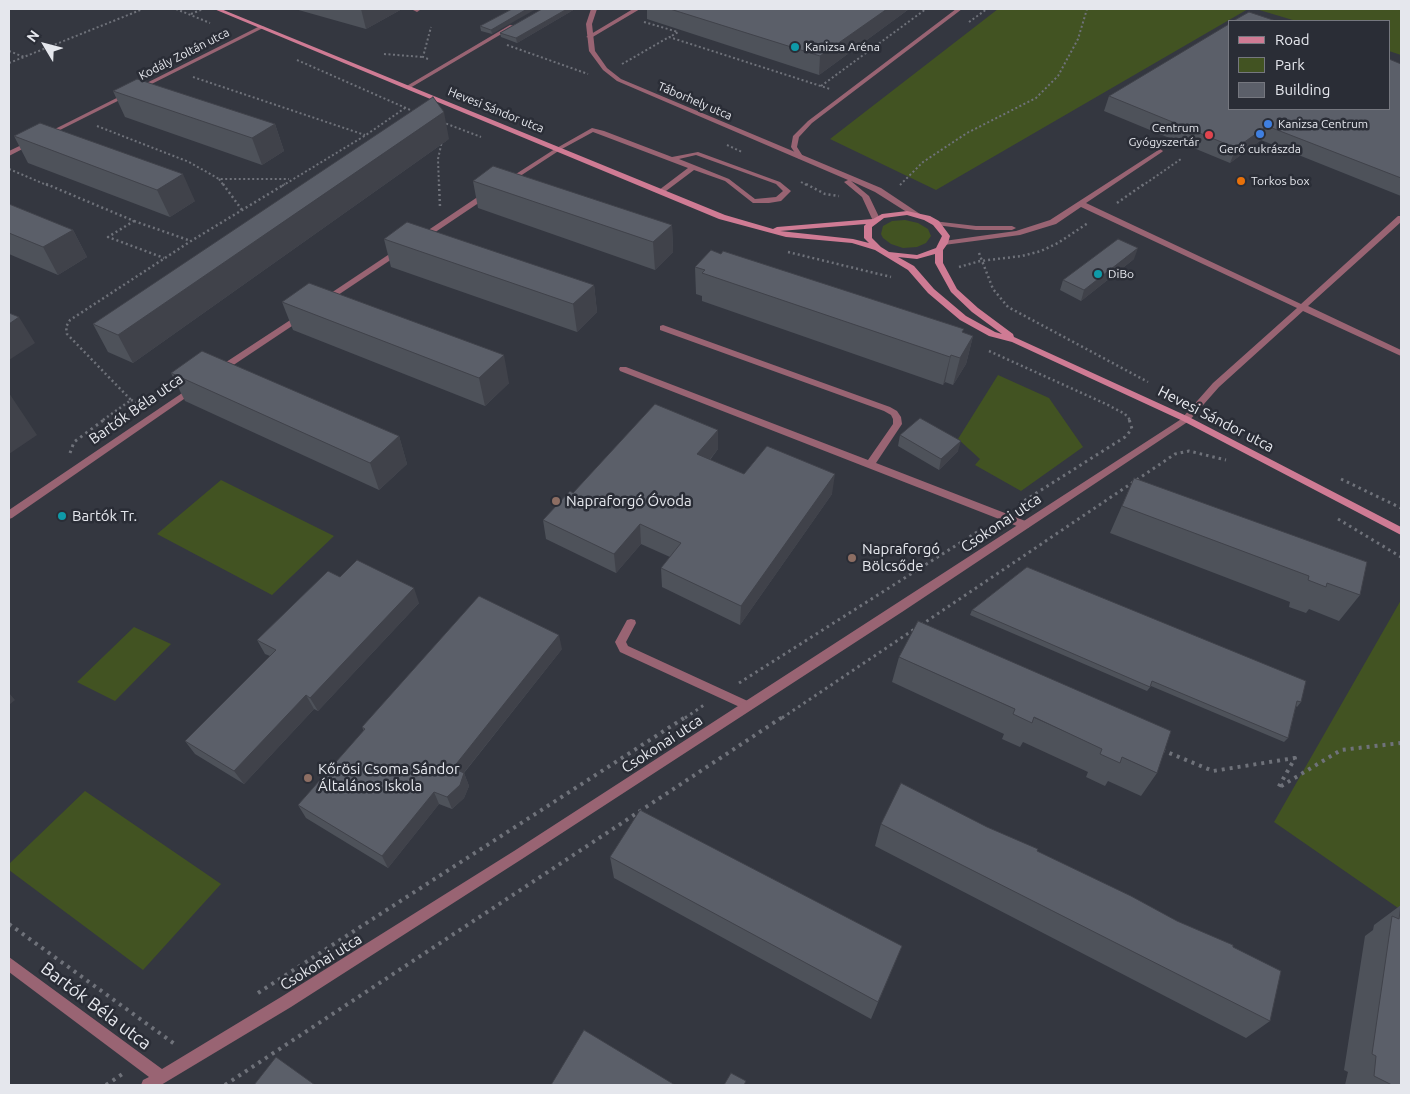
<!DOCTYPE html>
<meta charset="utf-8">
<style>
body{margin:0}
#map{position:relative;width:1410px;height:1094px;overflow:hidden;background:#343740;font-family:Ubuntu,sans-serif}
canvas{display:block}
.frame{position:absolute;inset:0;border:10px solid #e5e7ed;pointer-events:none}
.legend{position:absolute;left:1228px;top:20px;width:162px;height:90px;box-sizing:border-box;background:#2a2d36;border:1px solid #75777f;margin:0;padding:6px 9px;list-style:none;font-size:15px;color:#e5e7ed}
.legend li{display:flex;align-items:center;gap:10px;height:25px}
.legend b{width:25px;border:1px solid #75777f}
.north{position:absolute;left:20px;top:20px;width:50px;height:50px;-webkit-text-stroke:4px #2a2d36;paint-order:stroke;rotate:307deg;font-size:14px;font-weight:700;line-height:20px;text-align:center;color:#e5e7ed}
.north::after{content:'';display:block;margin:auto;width:18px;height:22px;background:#e5e7ed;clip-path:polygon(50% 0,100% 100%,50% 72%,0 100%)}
</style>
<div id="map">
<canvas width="1410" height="1094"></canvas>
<div class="frame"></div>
<ul class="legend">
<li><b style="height:6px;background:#cf7b94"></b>Road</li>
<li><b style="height:14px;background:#425322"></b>Park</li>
<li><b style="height:14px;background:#5b5f69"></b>Building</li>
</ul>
<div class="north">N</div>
</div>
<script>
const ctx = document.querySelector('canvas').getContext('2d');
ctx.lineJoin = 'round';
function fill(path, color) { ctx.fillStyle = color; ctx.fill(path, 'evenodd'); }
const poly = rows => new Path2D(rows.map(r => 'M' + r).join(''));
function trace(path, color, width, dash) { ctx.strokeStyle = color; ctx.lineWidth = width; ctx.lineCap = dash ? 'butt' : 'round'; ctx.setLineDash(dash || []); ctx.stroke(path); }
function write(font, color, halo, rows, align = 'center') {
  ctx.font = font + ' Ubuntu,sans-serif'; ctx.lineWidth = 5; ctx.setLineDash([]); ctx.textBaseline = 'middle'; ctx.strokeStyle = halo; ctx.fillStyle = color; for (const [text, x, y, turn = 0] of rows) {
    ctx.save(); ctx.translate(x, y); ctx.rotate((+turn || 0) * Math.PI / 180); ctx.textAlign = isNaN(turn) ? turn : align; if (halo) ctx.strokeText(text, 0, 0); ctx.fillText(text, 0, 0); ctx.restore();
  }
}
const green = poly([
 [998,9,1248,9,936,190,830,139],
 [1256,9,1401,9,1401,55,1389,51,1389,21,1296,21],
 [905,220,918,223,928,229,931,236,926,243,917,247,903,248,891,244,883,238,881,234,883,226,892,221],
 [998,375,1049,398,1083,447,1021,491,975,465,980,459,958,439],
 [221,480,334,536,272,595,157,534],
 [1401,600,1401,910,1274,822],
 [134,627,171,644,115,701,77,682],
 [85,791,221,884,143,970,9,870,9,864]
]);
const pathFar3 = poly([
 [176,9,210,23],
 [191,14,203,9],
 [644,22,678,32,670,37],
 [969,22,987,9],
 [507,45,588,74],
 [9,51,24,57],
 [384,54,423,57],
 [428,59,423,57,431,27],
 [297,60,415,112],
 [9,63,143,9],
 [622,64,669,37,830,89],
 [193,77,365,135],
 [821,86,926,9],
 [442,122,481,137],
 [97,126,189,162,219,179,289,179],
 [727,145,742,152],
 [9,169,49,186],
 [219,179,224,186],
 [801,182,808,186],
 [900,185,923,162,967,133,1036,98,1058,76,1078,39,1087,9],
 [282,186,366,135,405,108],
 [439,186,438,159,442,141],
 [1142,186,1181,159]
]);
const pathFar2 = poly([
 [46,184,134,221,108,237,164,258],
 [223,184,242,210],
 [439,184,440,207],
 [806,184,825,194,839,196],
 [1117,203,1144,184],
 [134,221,191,241],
 [788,252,891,277],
 [979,253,993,289,1008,307,1148,382],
 [959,267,980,261,1022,256,1041,251,1058,243,1088,223],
 [989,351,1106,404,1125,414,1130,420],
 [131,400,142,404],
 [103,420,131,400,67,334,66,327,70,320,191,241,285,184]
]);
const pathFar1 = poly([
 [70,453,74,442,105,419],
 [1341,479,1401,508],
 [1019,504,1125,437,1132,429,1129,419],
 [1338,519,1401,557],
 [921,625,1175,454,1189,451,1226,460],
 [739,683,985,527],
 [685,718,704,705],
 [782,718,916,628]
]);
const path = poly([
 [1162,750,1213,771,1295,758,1278,788,1341,750,1401,743],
 [9,924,176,1045],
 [258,993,687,716],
 [106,1085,124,1073],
 [225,1085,784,716]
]);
const lane = poly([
 [411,9,419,9,420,10,417,12,411,9],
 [633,9,640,9,591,38,586,37,633,9],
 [956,9,962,9,812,123,799,137,797,147,804,158,799,159,791,147,793,136,808,121,956,9],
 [510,25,515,26,410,88,405,87,510,25],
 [592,128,604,131,672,157,698,152,780,182,791,191,781,201,769,203,753,203,725,181,694,170,662,194,658,192,659,190,688,168,593,132,560,150,555,149,592,128],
 [696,155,776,184,783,191,776,197,755,199,729,179,679,159,696,155],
 [1160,149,1163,151,1162,152,1086,203,1301,304,1398,216,1401,216,1401,222,1308,306,1401,350,1401,356,1303,311,1219,387,1189,421,1186,422,1183,421,1182,419,1183,417,1213,383,1297,308,1081,207,1056,224,1020,235,944,245,940,243,944,241,1016,231,1050,220,1160,149],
 [933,221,976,226,1012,226,1016,228,1012,230,976,230,936,225,933,225,933,221],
 [663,325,890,407,897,411,901,417,902,424,876,463,1028,522,1030,525,1028,528,1022,528,620,371,619,369,620,367,626,367,868,460,893,424,893,419,891,415,884,411,660,330,660,326,663,325],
 [631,619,635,620,636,623,626,642,628,646,752,703,754,706,752,709,748,711,744,709,620,652,615,642,627,620,631,619]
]);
const street = poly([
 [591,9,597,9,592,24,595,51,607,68,621,79,881,188,920,214,913,216,875,192,851,181,869,196,880,219,879,221,873,221,862,197,844,182,848,180,617,81,603,70,589,51,586,24,591,9],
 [260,26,265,27,50,135,45,134,260,26],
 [32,140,34,141,34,143,9,156,9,151,32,140],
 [558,147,561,149,560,150,511,182,505,181,558,147],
 [485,192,492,194,425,239,422,239,418,237,485,192],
 [397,249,400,249,404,251,329,301,323,301,322,299,397,249],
 [301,313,304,314,304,318,223,372,217,372,216,370,217,368,301,313],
 [194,385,198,388,197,390,12,518,9,519,9,510,194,385],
 [1186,416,1189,417,1190,419,1189,421,902,612,522,859,291,1007,161,1085,141,1085,143,1080,149,1077,9,972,9,957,162,1069,281,997,514,851,1186,416]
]);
const secondary = poly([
 [214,9,221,9,725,215,773,229,777,227,873,219,882,214,907,211,930,216,939,221,950,236,948,243,943,250,943,263,957,289,978,308,1013,334,1014,337,1189,417,1401,527,1401,535,1183,421,1012,342,989,336,960,320,928,293,908,270,875,250,852,243,786,237,719,219,214,9],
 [907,215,924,220,933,225,942,236,936,248,917,255,889,252,881,247,872,238,872,227,884,218,907,215],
 [866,224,864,226,864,238,869,243,853,239,780,231,866,224],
 [935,254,935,263,951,292,972,312,1002,334,995,332,966,316,934,289,914,266,898,257,917,259,935,254]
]);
const wall = poly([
 [295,9,402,9,366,29],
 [512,9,492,34,481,31,480,26],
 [542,9,575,9,517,43,501,37,500,33],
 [647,9,909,9,819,75,647,19],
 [1401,64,1401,196,1261,140,1230,163,1104,111,1109,96],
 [113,91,275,124,284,151,262,165,125,117],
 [14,136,195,201,170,217,28,163],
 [449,139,133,363,108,352,93,324],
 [473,181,672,225,673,252,655,270,478,208],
 [9,204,73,230,87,257,58,275,9,254],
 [384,239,594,285,597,312,577,332,391,267],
 [1134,259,1081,301,1060,290,1063,280],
 [695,267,963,333,973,336,966,364,953,385,945,382,943,385,702,301,702,296,696,294],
 [282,302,509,383,485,406,293,330],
 [171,373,399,436,407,464,379,490,185,401],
 [718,430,718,449,710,460,744,474,832,494,740,625,662,587,661,568,670,557,641,544,616,573,546,539,543,520,573,493],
 [900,435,958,451,939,470,898,446],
 [1134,478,1360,595,1339,621,1309,609,1306,613,1289,607,1290,602,1110,533],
 [1027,567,1301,702,1297,707,1296,706,1288,738,1284,742,1151,686,1147,691,970,615,972,610],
 [340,577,419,603,318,711,314,709,244,784,195,754,185,741,270,656,265,654,257,640],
 [562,649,464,773,469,786,464,798,452,809,439,804,388,868,306,818,298,805,364,731,362,727],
 [899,657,1157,773,1141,796,1108,781,1105,786,1086,777,1088,772,1023,742,1020,747,1002,739,1004,734,892,682],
 [881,824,987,827,1037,851,1177,921,1233,947,1270,1021,1246,1038,875,846],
 [610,857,902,946,871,1019,614,878],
 [1401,905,1401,1085,1345,1085,1348,1072,1344,1070,1365,936,1373,930,1374,925]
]);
const shadedWall = poly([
 [361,9,402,9,366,29],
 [527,9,536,9,492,34,491,30],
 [567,9,575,9,517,43,516,38],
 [887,9,909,9,819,75,820,56],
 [444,112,449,139,133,363,118,335],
 [275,124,284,151,262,165,252,138],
 [1267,126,1261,140,1230,163,1236,148],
 [183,174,195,201,170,217,157,190],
 [672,225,673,252,655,270,653,242],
 [73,230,87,257,58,275,43,247],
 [1138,248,1134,259,1081,301,1084,290],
 [594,285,597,312,577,332,573,304],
 [19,317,35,343,9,360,9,324],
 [973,336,966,364,953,385,960,358],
 [504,355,509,383,485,406,479,378],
 [951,355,945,382,943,385,950,357],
 [9,393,37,435,9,454],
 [718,430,718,449,698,474,697,454],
 [399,436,407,464,379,490,370,463],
 [961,441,958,451,939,470,941,459],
 [835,474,832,494,740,625,741,606],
 [640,524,641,544,616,573,614,554],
 [414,588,419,603,318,711,310,698],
 [559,635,562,649,458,780,453,768],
 [9,693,15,700,9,705],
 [306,695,314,709,244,784,234,771],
 [464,773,469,786,464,798,452,809,447,797],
 [434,792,439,804,388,868,382,856]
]);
const building = poly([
 [512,9,527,9,491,30,480,26,512,9],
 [542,9,567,9,516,38,500,33,542,9],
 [670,9,887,9,820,56,670,9],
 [1249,12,1276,21,1233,21,1249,12],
 [1229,24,1229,109,1389,109,1389,59,1401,64,1401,178,1267,126,1236,148,1109,96,1229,24],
 [137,79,275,124,252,138,113,91,137,79],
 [433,97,444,112,118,335,93,324,307,181,433,97],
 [40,123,183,174,157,190,14,136,40,123],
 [493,166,672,225,653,242,473,181,493,166],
 [9,204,73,230,43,247,9,233,9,204],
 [407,222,594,285,573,304,384,239,407,222],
 [1118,239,1138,248,1084,290,1063,280,1118,239],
 [711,250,721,254,723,251,964,329,962,332,973,336,960,358,951,355,950,357,702,273,705,270,695,267,711,250],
 [309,283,504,355,479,378,282,302,309,283],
 [9,313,19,317,9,324,9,313],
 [202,351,399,436,370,463,171,373,202,351],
 [655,404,718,430,697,454,744,474,767,446,835,474,741,606,661,568,681,543,640,524,614,554,543,520,570,491,573,493,655,404],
 [920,418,961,441,941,459,900,435,920,418],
 [1134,478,1367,562,1360,595,1327,583,1326,587,1308,580,1309,576,1122,506,1134,478],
 [357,560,414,588,310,698,306,695,234,771,185,741,276,650,257,640,328,571,340,577,357,560],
 [1027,567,1306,681,1301,702,1297,701,1288,738,1152,681,1150,687,972,610,1027,567],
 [479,596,559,635,453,768,464,773,460,785,447,797,434,792,382,856,298,805,365,729,362,727,479,596],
 [918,621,1171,731,1157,773,1122,757,1120,763,1100,754,1102,749,1034,717,1032,723,1013,714,1015,709,899,657,918,621],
 [901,783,987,827,1038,849,1037,851,1131,896,1177,921,1233,945,1233,947,1281,971,1270,1021,881,824,901,783],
 [640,810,902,946,878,1002,610,857,640,810],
 [1401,905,1401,1085,1392,1085,1374,1076,1376,1056,1372,1054,1392,916,1399,919,1401,905],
 [584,1030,675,1085,551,1085,584,1030],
 [276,1057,315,1085,254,1085,276,1057],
 [731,1073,746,1081,744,1085,724,1085,731,1073]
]);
const markers = [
 [795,47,5,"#0f9aa8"],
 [1268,124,5,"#3f7fe0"],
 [1260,134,5,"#3f7fe0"],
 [1209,135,5,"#e0444e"],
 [1241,181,5,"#e8710a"],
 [1098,274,5,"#0f9aa8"],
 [556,501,5,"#8d6e63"],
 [62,516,5,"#0f9aa8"],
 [852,558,5,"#8d6e63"],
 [308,778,5,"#8d6e63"]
];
const farPoinames = [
 ["Kanizsa Aréna",805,47],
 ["Kanizsa Centrum",1278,124],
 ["Centrum",1199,128,"right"],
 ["Gyógyszertár",1199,142,"right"],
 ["Gerő cukrászda",1260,149,"center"],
 ["Torkos box",1251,181],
 ["DiBo",1108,274]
];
const farStreetnames = [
 ["Kodály Zoltán utca",184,54,-27],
 ["Táborhely utca",695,101,23],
 ["Hevesi Sándor utca",496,110,22]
];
const streetNames = [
 ["Bartók Béla utca",136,409,-35],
 ["Hevesi Sándor utca",1216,419,27],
 ["Csokonai utca",1001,523,-34],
 ["Csokonai utca",662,744,-33],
 ["Csokonai utca",321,962,-32]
];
const poiNames = [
 ["Napraforgó Óvoda",566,501],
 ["Bartók Tr.",72,516],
 ["Napraforgó",862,549],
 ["Bölcsőde",862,566],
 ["Kőrösi Csoma Sándor",318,769],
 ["Általános Iskola",318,786]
];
const nearStreetnames = [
 ["Bartók Béla utca",96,1006,37]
];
fill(green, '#425322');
trace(pathFar3, '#6f727a', 2, [2, 2.5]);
trace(pathFar2, '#6f727a', 2.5, [2, 3]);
trace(pathFar1, '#6f727a', 3, [2.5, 4]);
trace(path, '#6f727a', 4, [3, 5]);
fill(lane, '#996473');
fill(street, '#996473');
fill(secondary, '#cf7b94');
fill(wall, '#4e525a');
fill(shadedWall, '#40424a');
fill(building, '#5b5f69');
trace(building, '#40424a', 1);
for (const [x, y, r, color] of markers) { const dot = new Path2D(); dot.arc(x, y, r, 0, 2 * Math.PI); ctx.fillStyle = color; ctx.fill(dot); trace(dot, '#2a2d36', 2); }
write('12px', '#e5e7ed', '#2a2d36', farPoinames, 'left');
write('12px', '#e5e7ed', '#2a2d36', farStreetnames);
write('15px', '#e5e7ed', '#2a2d36', streetNames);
write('15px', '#e5e7ed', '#2a2d36', poiNames, 'left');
write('18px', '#e5e7ed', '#2a2d36', nearStreetnames);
</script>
